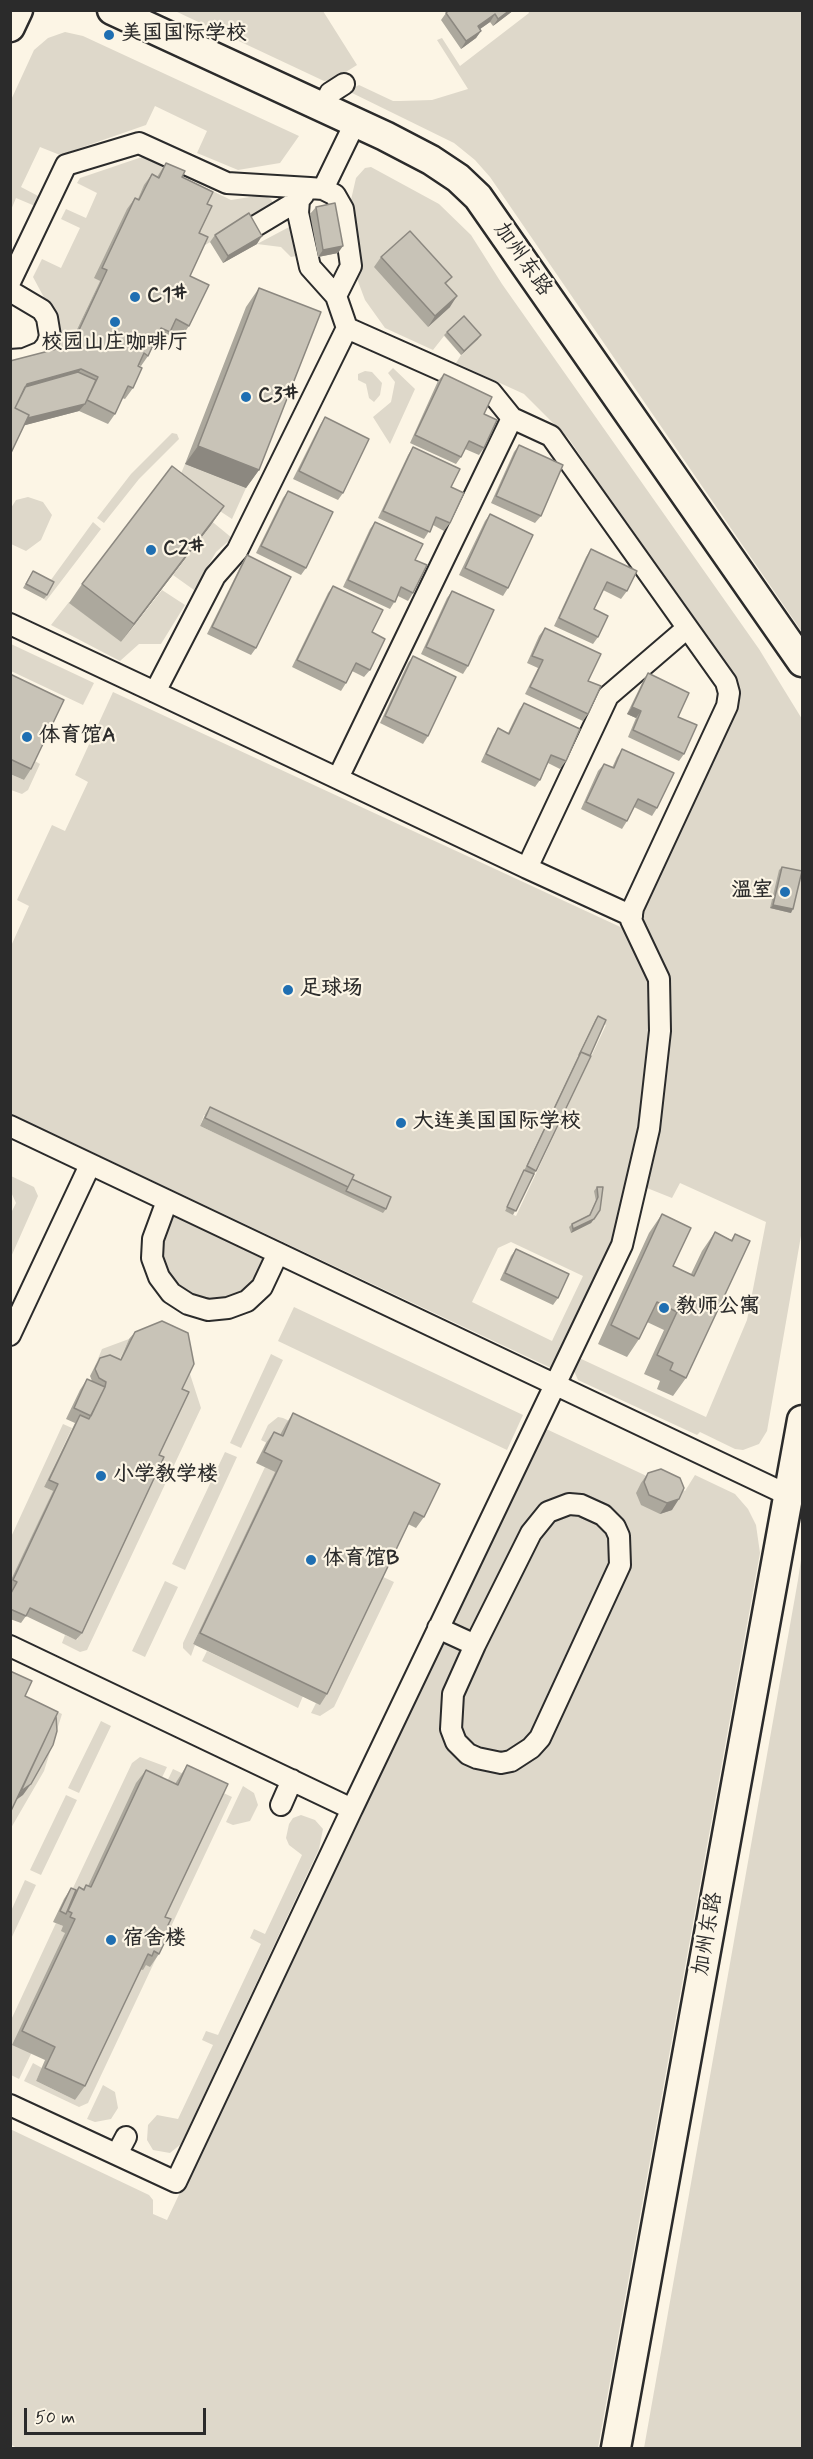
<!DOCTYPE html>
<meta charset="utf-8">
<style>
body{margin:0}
#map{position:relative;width:813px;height:2459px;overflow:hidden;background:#fcf5e5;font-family:Mynerve,sans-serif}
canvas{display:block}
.frame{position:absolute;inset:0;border:12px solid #2b2b2b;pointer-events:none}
.scale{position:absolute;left:24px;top:2408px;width:182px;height:27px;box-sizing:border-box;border:3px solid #2b2b2b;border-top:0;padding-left:8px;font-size:18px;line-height:21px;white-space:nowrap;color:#2b2b2b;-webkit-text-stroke:4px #fcf5e5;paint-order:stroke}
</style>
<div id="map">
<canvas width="813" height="2459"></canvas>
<div class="frame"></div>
<div class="scale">50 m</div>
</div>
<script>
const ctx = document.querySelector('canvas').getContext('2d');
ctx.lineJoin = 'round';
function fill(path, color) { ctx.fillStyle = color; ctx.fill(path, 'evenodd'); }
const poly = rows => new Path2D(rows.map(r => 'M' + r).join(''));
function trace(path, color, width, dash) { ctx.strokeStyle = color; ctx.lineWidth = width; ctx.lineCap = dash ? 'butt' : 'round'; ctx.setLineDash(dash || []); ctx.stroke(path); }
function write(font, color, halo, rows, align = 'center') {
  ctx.font = font + ' Mynerve,"LXGW WenKai TC",sans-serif'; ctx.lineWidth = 4.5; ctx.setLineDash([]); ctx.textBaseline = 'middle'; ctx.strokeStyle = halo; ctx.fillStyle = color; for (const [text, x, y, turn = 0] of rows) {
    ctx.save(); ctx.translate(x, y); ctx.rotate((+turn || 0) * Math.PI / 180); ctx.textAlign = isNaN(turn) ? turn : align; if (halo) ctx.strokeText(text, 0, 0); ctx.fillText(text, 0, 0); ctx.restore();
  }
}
const green = poly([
 [175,11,323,11,357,65,333,80,324,81],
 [528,11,802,11,802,632,490,177,475,160,454,143,348,91,359,85,393,101,400,101,432,100,468,89,437,40,442,38,460,66,529,13],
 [65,32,83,36,299,136,280,163,238,170,197,153,207,131,155,106,146,125,60,155,40,147,21,187,40,197,35,206,16,198,11,210,11,100,34,50,48,38],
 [142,157,231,200,263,195,271,199,274,205,200,248,152,189,132,211,95,278,100,281,64,356,51,359,55,318,33,277,42,259,61,268,80,228,61,219,66,209,86,218,97,193,77,183,80,178],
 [371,167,439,204,471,235,502,284,759,649,802,719,802,1230,767,1431,759,1444,743,1450,735,1449,700,1432,697,1435,578,1380,574,1371,577,1357,706,1417,747,1320,766,1222,680,1183,672,1198,647,1188,658,1142,666,1080,669,1001,666,978,638,921,732,681,569,439,524,394,456,363,461,355,444,336,433,350,385,328,365,300,356,276,348,213,356,178,365,168],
 [291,226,301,255,291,257,281,247,257,244],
 [393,368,415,389,390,444,373,417,391,402,395,382,388,373],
 [365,371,372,372,382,383,380,395,374,402,369,398,366,384,358,380,358,374],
 [172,433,177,434,179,439,139,479,104,523,97,518,131,474],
 [185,464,246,488,232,519,177,483],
 [163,481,232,538,216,552,194,590,173,575,211,525],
 [28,497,43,502,52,515,41,540,26,551,11,544,11,508,16,500],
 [93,522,101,529,46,601,44,599,51,586,48,584],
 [162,590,185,605,161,644,139,644,120,661,51,625,69,602,121,642],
 [11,644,94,683,83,705,11,671],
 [113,692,629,931,653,982,644,1107,613,1241,551,1368,11,1114,11,946,29,906,17,900,52,825,65,831,88,782,75,775],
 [595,1020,606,1025,516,1216,505,1211],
 [204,1115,205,1115,383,1212,200,1126],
 [511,1242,583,1276,552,1341,472,1302,498,1248],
 [33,760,40,764,28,790,22,794,11,790,10,774,24,780],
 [11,1176,34,1187,38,1196,11,1257,11,1213,16,1203,11,1192],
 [167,1201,278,1253,262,1287,228,1308,171,1293,153,1239],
 [294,1307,523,1415,507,1450,278,1341],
 [129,1339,116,1368,95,1366,102,1349],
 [271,1354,283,1360,241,1448,230,1443],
 [189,1371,201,1408,87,1650,80,1652,62,1643,65,1635,77,1640,154,1462],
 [278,1417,283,1418,351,1450,275,1447,261,1440,268,1425],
 [63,1424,72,1428,44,1487,53,1491,11,1582,11,1537],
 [542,1427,653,1479,685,1491,695,1475,735,1494,748,1509,756,1525,760,1553,598,2448,17,2448,10,2444,10,2129,149,2195,153,2200,153,2214,167,2220],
 [225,1452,237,1457,185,1570,172,1564],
 [265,1467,275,1472,193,1644,195,1645,191,1656,183,1648,183,1643],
 [802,1553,802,2448,644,2448,798,1580],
 [381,1576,394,1582,334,1707,320,1716,311,1713,316,1703,320,1704],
 [165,1581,178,1587,145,1657,132,1651],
 [207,1651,303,1696,298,1708,202,1661],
 [23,1695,62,1714,44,1771,11,1828,12,1802,28,1788,41,1764],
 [101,1721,111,1726,79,1793,68,1788],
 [140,1757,167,1767,155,1792,81,1901,69,1901,75,1889,73,1888,132,1763],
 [173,1769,232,1797,88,2103,79,2107,24,2081,33,2063,42,2068,36,2081,75,2100,171,1793,163,1790],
 [243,1786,254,1793,258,1805,250,1821,233,1825,226,1822],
 [66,1795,77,1800,41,1875,30,1870],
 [301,1815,315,1820,323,1829,319,1849,181,2144,170,2153,153,2150,147,2140,148,2125,157,2115,178,2119,213,2045,202,2040,206,2031,218,2035,261,1944,250,1938,254,1929,265,1934,302,1855,289,1845,286,1838,289,1824,293,1818],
 [25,1880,36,1885,11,1939,11,1911],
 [56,1923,63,1926,65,1933,31,2054,19,2079,11,2075,11,2020],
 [103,2085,115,2092,118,2108,111,2119,95,2122,87,2119]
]);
const street = poly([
 [323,108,330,93,344,84],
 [323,189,355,123],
 [249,230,299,200,304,194],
 [10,282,66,165,139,143,227,183,310,188,323,189,335,195,343,209,351,266,336,296],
 [10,291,42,310,47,318,50,336,47,345,41,352,24,359,10,360],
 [347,328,237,551,215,576,155,692,527,868,608,696,686,629],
 [10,624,155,692],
 [338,778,512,418],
 [527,868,632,916],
 [10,1126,788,1495],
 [167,1201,153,1239,152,1258,159,1277,171,1293,188,1304,208,1310,228,1308,247,1301,262,1287,278,1253],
 [10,1335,90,1165],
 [438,1628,475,1645,453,1694,451,1729,456,1742,468,1754,477,1758,501,1763,511,1761,531,1748,540,1738,620,1565,619,1536,615,1527,603,1515,581,1505,569,1504,548,1512,531,1533,475,1645],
 [10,1646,352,1809,622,1245,649,1129,660,1031,659,979,631,920,633,908,727,706,729,693,726,682,551,436,512,418,491,392,347,328,336,296,310,267,298,213,299,200],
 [281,1805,292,1780],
 [10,2105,176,2182,352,1809],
 [117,2154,126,2137]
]);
const secondary = poly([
 [112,10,385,136,431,160,458,178,478,197,802,662],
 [10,27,18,10],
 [616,2448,802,1420]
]);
const wall = poly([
 [514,10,493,26,490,22,480,29,481,31,476,38,461,49,441,20,446,13],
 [166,163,182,177,207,204,190,276,189,326,182,336,171,331,163,343,156,340,148,356,141,366,138,365,133,388,125,399,122,398,115,414,108,424,79,411,25,425,10,361,69,346,100,281,94,278,127,209,135,198,138,199,144,185,152,174,157,177],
 [316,207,338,253,318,257,310,214],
 [215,235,257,244,223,263,210,242],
 [381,257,452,277,446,284,450,307,428,327,374,267],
 [259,288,259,470,246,488,185,464,246,307],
 [447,332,478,339,461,355,444,335],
 [444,374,484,414,484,448,479,455,465,449,461,457,456,464,410,443,438,381],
 [325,417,343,493,338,500,293,479,320,425],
 [519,445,541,516,535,523,491,503,514,452],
 [413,447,451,487,450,523,444,531,433,525,424,539,378,518,408,455],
 [288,491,306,568,301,575,256,553,283,498],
 [490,514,508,588,503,596,459,575,485,521],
 [375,522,415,560,413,593,408,601,398,596,390,609,343,587,370,529],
 [211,525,121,642,69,603,82,584],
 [591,549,627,591,621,599,603,590,594,609,598,637,593,644,554,626,586,557],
 [247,555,256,648,251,655,207,634,242,563],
 [33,571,47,595,44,599,23,588],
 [333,586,372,632,370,670,364,677,352,671,346,683,341,691,292,667,328,593],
 [452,591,468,666,463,674,421,654,447,598],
 [545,628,588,681,588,714,583,721,525,694,538,668,527,663,539,636],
 [413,656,428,736,423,744,380,723,408,663],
 [648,673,678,717,684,754,679,761,628,737,636,718,627,714,643,681],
 [10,674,31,769,24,780,10,774],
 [524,703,566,761,560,769,548,763,540,780,535,787,481,762,493,736,498,728,508,733,519,710],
 [622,749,657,808,652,816,634,807,627,821,622,829,581,809,598,771,604,764,612,768,617,757],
 [782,867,791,913,770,908,779,870],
 [598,1016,536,1171,513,1215,505,1211,595,1020],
 [210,1107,352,1179,386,1209,383,1213,200,1126,205,1115],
 [597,1187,600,1210,591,1223,571,1233,569,1227,572,1224,589,1215,596,1201,594,1191],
 [662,1214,673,1266,691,1274,702,1251,715,1232,731,1240,735,1234,686,1378,673,1396,657,1389,660,1381,644,1374,664,1330,647,1322,639,1339,627,1357,598,1344,649,1233],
 [516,1249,558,1298,553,1305,500,1280,511,1256],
 [135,1332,182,1389,159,1455,82,1633,76,1640,26,1616,21,1623,10,1619,10,1591,12,1589,10,1589,10,1582,53,1491,44,1487,75,1423,66,1419,80,1390,87,1379,92,1381,90,1376,95,1366,100,1358,120,1360,129,1339],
 [293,1413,424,1517,416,1528,408,1524,327,1694,320,1705,193,1644,275,1472,256,1463,266,1443,274,1432,280,1435,286,1424],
 [648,1473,672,1510,660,1514,641,1505,636,1493,641,1483],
 [187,1765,165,1917,168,1925,159,1954,150,1967,146,1965,143,1970,140,1969,85,2086,75,2100,36,2081,45,2060,12,2045,65,1933,61,1931,63,1926,53,1922,64,1899,71,1888,76,1890,79,1887,83,1889,86,1885,88,1886,136,1783,146,1770,175,1784]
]);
const shadedWall = poly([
 [510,10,514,10,493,26,498,19],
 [495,14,490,22,473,34,478,26],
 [481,31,476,38,461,49,466,41],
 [262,236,257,244,223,263,228,256],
 [343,246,338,253,318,257,323,250],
 [457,296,450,307,428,327,435,316],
 [481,335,478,339,461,355,464,351],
 [81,369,73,380,21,394,27,384],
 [85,404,79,411,22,426,27,418],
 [198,446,259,470,246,488,185,464],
 [224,506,211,525,121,642,134,624],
 [632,707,641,711,636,718,627,714],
 [773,905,793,909,791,913,770,908],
 [594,1219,591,1223,571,1233,573,1229],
 [679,1499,672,1510,660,1514,667,1503],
 [31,1784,23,1795,12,1803,20,1792]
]);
const building = poly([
 [449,10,510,10,498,19,495,14,478,26,481,31,466,41,446,13,449,10],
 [166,163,185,171,182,177,213,192,207,204,212,206,199,233,208,237,190,276,209,285,189,326,176,319,170,332,161,328,148,356,144,353,138,366,142,368,133,388,128,386,115,414,87,400,98,377,81,369,27,384,15,408,29,415,10,455,10,361,72,345,107,270,102,268,135,198,139,200,152,174,159,178,166,163],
 [335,203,343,246,323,250,316,207,335,203],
 [249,213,262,236,228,256,215,235,249,213],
 [410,231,452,277,445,283,457,296,435,316,381,257,410,231],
 [259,288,321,312,259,470,198,446,259,288],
 [464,316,481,335,464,351,447,332,464,316],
 [78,372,96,380,85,404,28,418,29,415,15,408,25,387,78,372],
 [444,374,492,397,484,414,497,420,484,448,469,441,461,457,415,435,444,374],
 [325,417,369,439,343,493,299,471,325,417],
 [519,445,563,465,541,516,496,496,519,445],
 [413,447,460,469,451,487,464,493,450,523,436,517,430,532,383,511,413,447],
 [172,466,224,506,134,624,82,584,172,466],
 [288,491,333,512,306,568,261,546,288,491],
 [490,514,533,535,508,588,465,568,490,514],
 [375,522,423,544,415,560,427,565,413,593,401,587,395,602,348,580,375,522],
 [591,549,637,571,627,591,607,582,594,609,608,616,598,637,559,618,591,549],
 [247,555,291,577,256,648,212,627,247,555],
 [33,571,54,582,47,595,26,584,33,571],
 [333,586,383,610,372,632,385,639,370,670,356,663,346,683,297,660,333,586],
 [452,591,494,610,468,666,426,647,452,591],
 [545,628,601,654,588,681,601,686,588,714,530,687,543,660,532,656,545,628],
 [413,656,456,677,428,736,385,716,413,656],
 [648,673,689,693,678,717,697,725,684,754,633,730,641,711,632,707,648,673],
 [10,674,64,700,31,769,10,759,10,674],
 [524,703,580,729,566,761,551,755,540,780,486,754,498,728,509,734,524,703],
 [622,749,674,773,657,808,638,799,627,821,586,802,604,764,614,768,622,749],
 [782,867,802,871,793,909,773,905,782,867],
 [598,1016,606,1020,590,1056,581,1052,579,1055,598,1016],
 [581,1052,591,1056,536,1171,527,1166,581,1052],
 [210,1107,354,1175,348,1187,205,1118,210,1107],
 [524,1170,534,1174,516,1211,507,1207,524,1170],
 [352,1179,391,1197,386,1209,346,1191,352,1179],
 [597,1187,603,1187,600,1210,594,1219,573,1229,572,1224,590,1215,598,1197,597,1187],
 [662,1214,691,1228,673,1266,694,1276,715,1232,732,1241,735,1234,750,1241,686,1378,670,1370,673,1363,657,1355,677,1312,657,1302,639,1339,611,1325,662,1214],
 [516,1249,569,1274,558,1298,505,1273,516,1249],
 [162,1321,188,1333,194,1364,182,1389,189,1392,159,1455,164,1457,82,1633,30,1608,26,1616,10,1609,10,1595,17,1582,13,1580,58,1484,49,1480,80,1415,89,1419,105,1387,106,1382,99,1378,95,1369,100,1358,110,1355,121,1360,135,1332,162,1321],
 [87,1379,105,1387,91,1416,74,1408,87,1379],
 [293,1413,440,1484,424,1517,414,1512,327,1694,200,1633,282,1461,264,1452,274,1432,283,1436,293,1413],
 [661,1469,680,1478,684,1488,679,1499,667,1503,649,1495,644,1482,648,1473,661,1469],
 [10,1671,32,1681,25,1696,58,1712,10,1813,10,1671],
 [56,1716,57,1731,53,1745,31,1784,21,1791,56,1716],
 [187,1765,228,1784,165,1917,171,1919,168,1925,172,1927,159,1954,154,1951,152,1956,148,1954,85,2086,45,2068,55,2047,22,2031,75,1919,70,1917,72,1913,68,1911,79,1887,84,1890,86,1885,91,1887,146,1770,178,1785,187,1765],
 [71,1888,76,1890,66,1914,60,1911,71,1888]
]);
const markers = [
 [109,35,6,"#1f6fb2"],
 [135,297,6,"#1f6fb2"],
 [115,322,6,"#1f6fb2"],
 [246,397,6,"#1f6fb2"],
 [151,550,6,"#1f6fb2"],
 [27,737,6,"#1f6fb2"],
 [785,892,6,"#1f6fb2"],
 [288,990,6,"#1f6fb2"],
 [401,1123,6,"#1f6fb2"],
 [664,1308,6,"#1f6fb2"],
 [101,1476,6,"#1f6fb2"],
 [311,1560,6,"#1f6fb2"],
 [111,1940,6,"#1f6fb2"]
];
const poiNames = [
 ["美国国际学校",121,35],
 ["C1#",147,297],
 ["校园山庄咖啡厅",115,344,"center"],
 ["C3#",258,397],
 ["C2#",163,550],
 ["体育馆A",39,737],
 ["温室",773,892,"right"],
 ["足球场",300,990],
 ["大连美国国际学校",413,1123],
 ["教师公寓",676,1308],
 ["小学教学楼",113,1476],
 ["体育馆B",323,1560],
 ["宿舍楼",123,1940]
];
const streetNames = [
 ["加州东路",522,260,55],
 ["加州东路",709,1934,-80]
];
fill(green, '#ded8ca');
trace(street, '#2b2b2b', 24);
trace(secondary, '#2b2b2b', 33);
trace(street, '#fcf5e5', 20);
trace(secondary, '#fcf5e5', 28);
fill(wall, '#aca89d');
fill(shadedWall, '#8c8880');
fill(building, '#c8c3b7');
trace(building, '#8c8880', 1.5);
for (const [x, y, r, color] of markers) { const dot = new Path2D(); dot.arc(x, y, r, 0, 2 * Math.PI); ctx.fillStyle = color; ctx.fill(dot); trace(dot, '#fcf5e5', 2); }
write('bold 21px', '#2b2b2b', '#fcf5e5', poiNames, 'left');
write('21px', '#2b2b2b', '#fcf5e5', streetNames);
</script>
